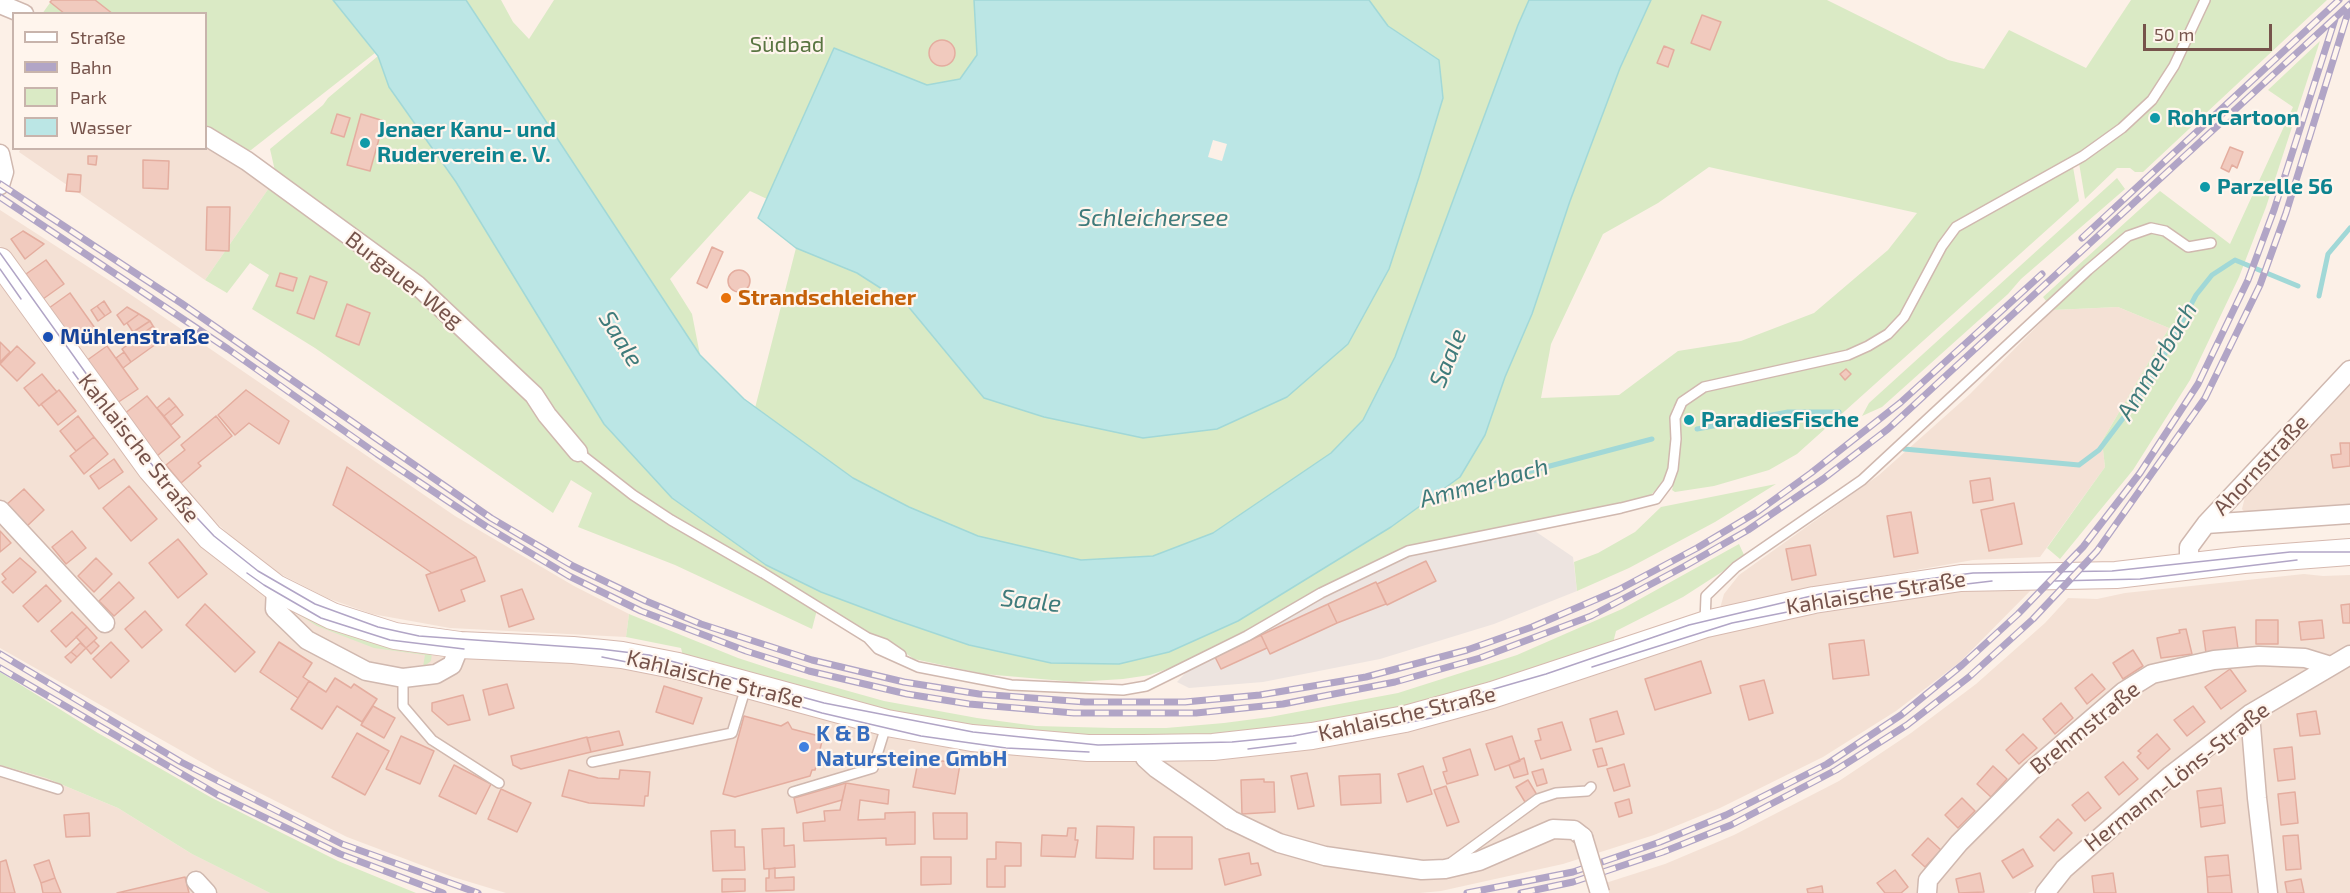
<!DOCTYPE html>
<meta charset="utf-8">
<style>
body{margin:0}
#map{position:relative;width:2350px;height:893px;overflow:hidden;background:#fcf0e7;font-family:"Exo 2",sans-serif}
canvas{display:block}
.legend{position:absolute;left:12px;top:12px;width:195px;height:138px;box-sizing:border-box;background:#fff5ed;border:2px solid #c8b4ac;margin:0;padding:8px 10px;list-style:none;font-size:18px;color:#76534b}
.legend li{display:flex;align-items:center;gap:12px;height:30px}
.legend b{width:30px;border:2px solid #c8b4ac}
.scale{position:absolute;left:2143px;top:24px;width:129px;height:27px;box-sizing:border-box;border:3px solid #76534b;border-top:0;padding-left:8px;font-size:18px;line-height:21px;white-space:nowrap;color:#76534b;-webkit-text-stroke:4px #fff5ed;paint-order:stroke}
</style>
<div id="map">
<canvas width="2350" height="893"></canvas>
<ul class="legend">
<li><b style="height:8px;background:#fff"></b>Straße</li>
<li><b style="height:8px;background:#b1a5c6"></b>Bahn</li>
<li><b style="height:16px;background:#daeac5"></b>Park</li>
<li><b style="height:16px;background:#bbe6e5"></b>Wasser</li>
</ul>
<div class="scale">50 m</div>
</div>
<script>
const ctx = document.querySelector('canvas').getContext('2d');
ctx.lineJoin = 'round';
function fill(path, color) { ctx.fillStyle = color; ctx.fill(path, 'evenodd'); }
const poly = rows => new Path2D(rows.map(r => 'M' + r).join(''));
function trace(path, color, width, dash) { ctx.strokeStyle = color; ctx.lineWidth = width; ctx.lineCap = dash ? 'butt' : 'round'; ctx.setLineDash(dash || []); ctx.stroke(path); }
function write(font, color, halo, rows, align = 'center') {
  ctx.font = font + ' "Exo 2",sans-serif'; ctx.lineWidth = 4.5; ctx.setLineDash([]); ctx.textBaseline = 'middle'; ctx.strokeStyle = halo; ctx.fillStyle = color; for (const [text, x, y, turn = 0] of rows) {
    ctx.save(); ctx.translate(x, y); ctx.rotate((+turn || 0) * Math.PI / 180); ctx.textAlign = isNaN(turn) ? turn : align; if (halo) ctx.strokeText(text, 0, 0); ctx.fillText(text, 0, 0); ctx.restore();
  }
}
const residential = poly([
 [206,141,271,185,205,280,19,152,21,148,206,148],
 [0,210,121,288,455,516,574,586,629,614,626,637,450,628,372,614,327,598,261,564,209,516,155,455,115,403,0,246],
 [0,278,107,432,160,500,203,544,293,609,597,661,1069,758,1680,641,1883,597,2036,585,1960,662,1896,711,1823,757,1720,808,1654,835,1563,864,1441,891,1420,893,506,893,453,877,347,837,224,775,0,648],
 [2118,307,2169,328,2102,441,2105,467,2040,557,1973,560,1848,582,1719,612,1724,594,1739,575,1879,475,1970,394,2053,310],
 [2350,382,2350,506,2246,514,2242,509,2245,497],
 [2304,574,2323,576,2350,575,2350,647,2332,657,2307,667,2304,671,2272,692,2033,891,2028,893,1595,893,1593,887,1665,864,1734,835,1839,781,1911,733,1976,684,2045,623,2068,598,2097,599,2125,593],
 [2350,665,2350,893,2056,893,2068,877,2107,840,2234,737,2238,736,2244,740,2267,714],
 [0,765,46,778,118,808,192,854,270,893,0,893]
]);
const industrial = poly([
 [1529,527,1573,557,1577,591,1494,624,1380,659,1263,682,1189,688,1177,682,1189,669,1408,551]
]);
const green = poly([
 [52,0,333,0,375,53,251,150,243,151,206,129,206,14,42,14],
 [466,0,501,0,513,22,529,39,554,0,974,0,977,55,960,79,927,85,834,48,767,199,750,191,670,279,692,314,700,355],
 [1369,0,1529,0,1518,25,1395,357,1378,395,1363,420,1331,453,1290,483,1213,533,1153,556,1081,560,978,536,909,507,853,478,755,408,796,248,857,273,907,305,984,398,1044,417,1143,438,1217,429,1439,60,1388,26],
 [1651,0,1827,0,1948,60,1984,69,2009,30,2086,68,2131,0,2200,0,2170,64,2148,97,2120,124,2081,152,1954,224,1938,244,1900,314,1885,330,1847,351,1716,379,1702,383,1689,390,1673,407,1670,417,1672,440,1669,468,1664,481,1650,496,1638,503,1408,551,1204,656,1150,675,1123,679,1075,682,984,674,914,659,886,640,817,610,812,629,675,565,578,527,592,493,571,480,553,513,315,348,252,309,269,275,250,263,227,293,205,280,271,185,275,171,270,149,323,105,328,98,378,56,389,87,456,182,604,424,766,565,1319,569,1391,527,1460,477,1485,435,1505,377,1532,314,1570,201,1620,68],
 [1709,167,1917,213,1888,250,1814,313,1741,341,1678,351,1619,395,1541,398,1551,344,1603,234,1658,203],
 [2210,0,2327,0,2143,172,2135,172,2130,168,2117,168,2085,199,2079,163,2125,131,2165,90],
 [2320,41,2266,207,2239,277,2190,380,2133,470,2060,559,2047,548,2105,467,2102,441,2169,328,2118,307,2053,310,2043,297,2160,191,2230,244,2293,107,2268,90],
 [2073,167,2079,201,1797,454,1769,470,1714,486,1675,492,1672,490,1680,458,1679,419,1686,405,1706,391,1850,359,1870,351,1891,337,1907,319,1954,235,1966,226],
 [2117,178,2125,189,2021,279,2008,294,1882,407,1862,416,1869,403],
 [1776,484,1715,522,1629,568,1577,591,1574,562,1598,553,1635,532,1661,507],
 [1739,544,1745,557,1683,597,1616,631,1613,643,1461,692,1400,708,1330,722,1223,735,1113,739,928,722,684,660,681,648,626,637,629,614,738,658,784,673,884,701,977,718,1036,726,1113,728,1166,728,1224,723,1270,717,1398,693,1517,655,1622,609],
 [287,606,432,652,431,661,423,667,425,655,374,648,317,626,293,611,288,617,284,612],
 [0,672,98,733,212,798,338,861,416,893,270,893,192,854,118,808,46,778,0,765]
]);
const water = poly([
 [333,0,466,0,700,355,744,399,853,478,909,507,978,536,1081,560,1153,556,1213,533,1331,453,1363,420,1395,357,1518,25,1529,0,1651,0,1620,68,1570,201,1532,314,1505,377,1485,435,1460,477,1391,527,1238,621,1169,652,1119,664,1051,663,969,645,893,619,821,592,766,565,672,498,604,424,456,182,389,87,378,56,333,0],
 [974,0,1369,0,1388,26,1439,60,1443,98,1419,177,1389,269,1348,344,1287,397,1217,429,1143,438,1044,417,984,398,907,305,857,273,796,248,758,218,834,48,927,85,960,79,977,55,974,0]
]);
const pier = poly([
 [1213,140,1227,144,1222,161,1208,157]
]);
const stream = poly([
 [2319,296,2328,254,2350,228],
 [1697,429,1788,412,1839,412],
 [1904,449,2079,465,2099,450,2149,384,2196,295,2212,275,2235,260,2298,286],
 [1425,499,1652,439]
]);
const building = poly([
 [52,0,95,0,113,14,65,14,50,2,52,0],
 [1702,15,1721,22,1710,50,1691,43,1702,15],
 '929 53a13 13 0 1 1 26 0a13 13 0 1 1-26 0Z',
 [1664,46,1674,50,1668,67,1657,63,1664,46],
 [337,114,350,118,344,137,331,133,337,114],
 [361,114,384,121,370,171,347,165,361,114],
 [2230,147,2243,152,2237,168,2232,165,2229,172,2221,168,2230,147],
 [88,156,97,156,96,165,88,164,88,156],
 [143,160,169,161,168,189,143,188,143,160],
 [68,174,81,175,80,192,66,191,68,174],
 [207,207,230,207,229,251,206,250,207,207],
 [23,231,44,244,25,259,11,239,23,231],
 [712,247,723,252,707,288,697,283,712,247],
 [46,260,64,284,43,299,26,274,46,260],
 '728 281a11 11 0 1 1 22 0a11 11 0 1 1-22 0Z',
 [280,273,297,278,293,291,276,286,280,273],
 [310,276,327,282,314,319,297,313,310,276],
 [70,293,97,331,76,346,49,308,70,293],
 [104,301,111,312,105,316,97,306,104,301],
 [347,304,370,313,359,345,336,336,347,304],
 [97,306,105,316,98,321,91,310,97,306],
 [127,307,139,314,124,325,117,315,127,307],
 [139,314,150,321,133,332,127,323,139,314],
 [150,321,153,326,138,337,133,332,150,321],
 [153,326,163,339,131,362,122,349,153,326],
 [0,342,10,352,0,362,0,342],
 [17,346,35,363,17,381,0,364,17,346],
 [107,346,138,389,117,403,86,361,107,346],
 [124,352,131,362,123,368,116,358,124,352],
 [1846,369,1851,374,1845,380,1840,374,1846,369],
 [42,374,57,392,39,406,24,388,42,374],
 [59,390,76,411,58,425,41,404,59,390],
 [246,390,289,421,279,444,249,423,235,435,218,415,246,390],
 [147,396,180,437,157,456,124,414,147,396],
 [169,398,176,406,164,416,157,408,169,398],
 [176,406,183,415,171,425,164,416,176,406],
 [78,416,94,437,76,451,60,431,78,416],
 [216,416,232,436,198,463,201,466,181,483,166,465,185,450,181,445,216,416],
 [94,437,108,454,84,474,70,456,94,437],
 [2340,443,2350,443,2350,466,2333,468,2331,455,2341,454,2340,443],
 [114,459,123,472,99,489,90,476,114,459],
 [347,467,476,557,432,573,333,505,347,467],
 [1990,478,1993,500,1973,503,1970,481,1990,478],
 [129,486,157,519,131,541,103,508,129,486],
 [24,489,44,510,26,527,6,505,24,489],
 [2014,503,2022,544,1989,551,1981,510,2014,503],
 [1911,512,1918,553,1894,557,1887,516,1911,512],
 [0,531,11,543,0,552,0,531],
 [72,531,86,548,66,564,52,547,72,531],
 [178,539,207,574,178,598,149,563,178,539],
 [1810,545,1816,575,1792,580,1786,549,1810,545],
 [476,557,485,581,461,590,465,601,439,611,426,575,476,557],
 [20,558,36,572,13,593,2,582,6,579,2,574,20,558],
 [96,558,112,574,94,592,78,576,96,558],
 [1426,561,1436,581,1387,605,1377,584,1426,561],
 [119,582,134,598,114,616,99,601,119,582],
 [1376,582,1386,604,1337,623,1328,604,1376,582],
 [46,585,61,601,38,622,23,606,46,585],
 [522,589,534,619,509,627,501,596,522,589],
 [205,604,255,652,235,672,186,625,205,604],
 [1328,604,1337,623,1270,654,1261,635,1328,604],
 [2350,604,2350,623,2343,623,2341,605,2350,604],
 [145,611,162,630,142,648,125,629,145,611],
 [72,612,87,627,66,647,51,631,72,612],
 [2256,620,2278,620,2278,644,2256,644,2256,620],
 [2322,620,2324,638,2301,640,2299,622,2322,620],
 [87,627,97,638,86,648,76,637,87,627],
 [2235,627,2238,649,2206,653,2203,631,2235,627],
 [2186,629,2192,654,2161,658,2157,638,2180,633,2179,630,2186,629],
 [1261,635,1267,648,1221,669,1215,657,1261,635],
 [1864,640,1869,675,1833,679,1829,644,1864,640],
 [94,641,99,646,91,654,86,648,94,641],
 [111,642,129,661,111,678,93,659,111,642],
 [279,642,312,663,303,677,309,681,298,698,260,672,279,642],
 [80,643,86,648,77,657,71,652,80,643],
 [2133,650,2143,666,2123,679,2113,663,2133,650],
 [71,652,77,657,71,663,65,657,71,652],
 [1701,661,1711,693,1655,710,1645,679,1701,661],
 [2230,669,2246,691,2221,709,2205,687,2230,669],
 [2092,674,2105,689,2087,704,2075,688,2092,674],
 [335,678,351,688,354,684,377,699,362,722,337,706,322,729,291,709,309,681,326,692,335,678],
 [1764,680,1773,713,1749,720,1740,686,1764,680],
 [507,684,514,708,489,715,483,690,507,684],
 [664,686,702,698,693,724,656,712,664,686],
 [463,695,470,720,448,725,432,711,432,703,463,695],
 [2061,703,2073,718,2055,734,2043,719,2061,703],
 [373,706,395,718,384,738,361,725,373,706],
 [2193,706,2205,722,2187,736,2174,720,2193,706],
 [1617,711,1624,734,1596,742,1590,719,1617,711],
 [2316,711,2320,734,2300,736,2297,714,2316,711],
 [744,716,781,726,788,722,792,729,823,737,815,770,812,770,810,776,735,797,723,794,744,716],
 [1562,722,1571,750,1541,759,1535,741,1541,740,1538,729,1562,722],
 [619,731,623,745,591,752,587,738,619,731],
 [357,733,389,751,365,795,332,777,357,733],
 [2023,734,2037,748,2019,764,2006,750,2023,734],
 [2157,734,2170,749,2148,769,2137,757,2141,753,2138,751,2157,734],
 [401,736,434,751,420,784,386,769,401,736],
 [1512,736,1520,761,1495,770,1486,744,1512,736],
 [587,737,591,752,521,769,513,765,511,756,587,737],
 [2292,747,2295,779,2278,781,2274,749,2292,747],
 [1602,748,1607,765,1598,767,1593,750,1602,748],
 [1470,749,1478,775,1447,784,1443,772,1447,771,1443,758,1470,749],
 [919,757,960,764,955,794,913,787,919,757],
 [1524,758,1528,774,1514,778,1509,765,1524,758],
 [2123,762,2138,779,2119,795,2105,777,2123,762],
 [1624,764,1630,786,1614,791,1607,769,1624,764],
 [454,765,491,784,476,814,439,796,454,765],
 [1423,766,1432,794,1407,802,1398,774,1423,766],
 [1993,766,2007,779,1991,797,1977,784,1993,766],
 [1543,769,1547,783,1537,786,1532,772,1543,769],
 [569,770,598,778,619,779,620,770,650,772,648,796,645,796,644,806,589,803,562,796,569,770],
 [1307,773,1314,806,1298,809,1291,776,1307,773],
 [1380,774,1381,803,1341,805,1339,776,1380,774],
 [1264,779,1264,782,1274,782,1275,812,1242,814,1241,780,1264,779],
 [1528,780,1537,795,1525,802,1516,787,1528,780],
 [846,783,889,790,888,804,860,800,858,820,885,819,885,813,915,812,915,844,886,845,886,838,804,841,803,823,825,821,824,811,840,810,846,783],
 [846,783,842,800,797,813,794,798,846,783],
 [1446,786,1459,822,1447,826,1434,790,1446,786],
 [2221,788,2223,805,2199,808,2197,791,2221,788],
 [501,789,531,803,517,832,488,819,501,789],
 [2088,792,2101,808,2085,821,2072,805,2088,792],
 [2295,792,2298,823,2281,825,2278,794,2295,792],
 [1962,798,1975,811,1958,828,1945,815,1962,798],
 [1629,799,1632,813,1619,817,1615,803,1629,799],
 [2223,805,2225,823,2201,827,2199,808,2223,805],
 [89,813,90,836,66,837,64,815,89,813],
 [933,813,967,813,967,839,934,839,933,813],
 [2058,819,2072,833,2054,851,2040,837,2058,819],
 [1097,826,1134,827,1133,859,1096,858,1097,826],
 [784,828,784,846,794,845,795,867,764,869,762,829,784,828],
 [1068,828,1076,828,1075,840,1078,840,1075,857,1041,856,1042,835,1067,836,1068,828],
 [735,830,735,847,744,847,745,870,713,871,711,831,735,830],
 [2298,835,2301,869,2286,870,2283,836,2298,835],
 [1154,837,1192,837,1192,869,1154,869,1154,837],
 [1928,838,1941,850,1925,867,1912,855,1928,838],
 [996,842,1021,843,1021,866,1005,866,1005,887,987,887,987,859,996,859,996,842],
 [2023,849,2033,866,2013,878,2002,861,2023,849],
 [1249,853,1251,864,1258,863,1261,875,1225,885,1219,859,1249,853],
 [2228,855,2230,875,2207,877,2205,857,2228,855],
 [921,857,951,857,951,884,921,885,921,857],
 [6,860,15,893,0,893,0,862,6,860],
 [49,860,55,878,41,883,34,865,49,860],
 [775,868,775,878,794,877,794,890,766,891,766,878,769,878,769,869,775,868],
 [1895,870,1908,887,1901,893,1885,893,1877,883,1895,870],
 [1980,873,1984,892,1959,893,1956,879,1980,873],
 [2113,873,2116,893,2094,893,2092,876,2113,873],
 [2230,875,2232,893,2208,893,2207,877,2230,875],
 [185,877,189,893,117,893,185,877],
 [55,878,61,893,43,893,41,883,55,878],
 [722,879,745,879,745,891,722,892,722,879],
 [2301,879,2304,893,2287,893,2285,882,2301,879],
 [1822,886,1823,893,1808,893,1807,889,1822,886]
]);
const lane = poly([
 [578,452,633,495,671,520,763,573,868,638,885,644,901,655],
 [1705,622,1706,596,1736,567,1862,480,2088,270,2128,236,2151,228,2165,231,2188,247,2211,243],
 [868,638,878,649,918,667,1011,685,1123,690,1146,686,1247,636,1321,593,1408,551,1621,508,1656,499,1668,483,1673,469,1676,439,1675,418,1682,402,1704,387,1848,355,1868,346,1888,334,1904,317,1942,246,1956,227,2083,156,2122,128,2152,100,2174,66,2205,0],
 [403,678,403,706,432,740,499,783],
 [592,762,732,733,746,687],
 [0,771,58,789],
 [793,792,873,768,886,726],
 [1452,862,1538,799,1556,793,1587,791,1591,787]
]);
const street = poly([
 [0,4,24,14],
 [206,136,247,161,417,285,534,395,547,415,578,452],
 [0,154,4,172,0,185],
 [0,510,105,623],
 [2206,524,2350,514],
 [2189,568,2189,547,2206,524,2350,370],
 [276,588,275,609,307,640,366,671,403,678,436,674,452,665,460,645],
 [2250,714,2257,798,2268,893],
 [1143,748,1145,758,1156,768,1231,820,1279,843,1325,856,1422,870,1445,869,1479,861,1553,829,1574,830,1583,837],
 [196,881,207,893],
 [1927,893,1928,880,1959,843,2031,771,2123,692,2152,674,2214,660,2259,656,2305,658,2331,666],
 [2045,893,2064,869,2171,775,2250,714,2350,655]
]);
const secondary = poly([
 [0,261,151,469,210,537,276,588,332,616,395,636,460,645,573,650,622,655,678,666,887,723,972,738,1088,748,1143,748,1213,747,1312,736,1405,719,1492,695,1706,624,1814,600,1961,578,2116,575,2244,560,2350,552]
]);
const tram = poly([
 [0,253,145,456,183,503,214,536,258,571,315,604,378,627,419,636,600,649,649,655,824,703,973,732,1098,745,1232,742,1293,736,1335,728,1445,703,1546,674,1689,625,1828,592,1973,573,2112,571,2290,552,2350,552],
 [0,269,21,299],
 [73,372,108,420],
 [247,573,264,585,321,618,390,640,464,649],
 [2055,581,2140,579,2297,560],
 [602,657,676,672],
 [1592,667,1732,623,1873,595,1992,581],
 [760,695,822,713,921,736,1006,748,1089,752],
 [1334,737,1431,718,1492,699],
 [1248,749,1296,743]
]);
const rail = poly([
 [0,184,181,303,491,518,573,566,646,601,701,624,812,660,904,682,979,694,1085,702,1185,702,1260,695,1366,677,1467,650,1532,627,1618,590,1697,548,1757,512,1811,473,1900,403,2042,274],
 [0,197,228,349,377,454,487,527,569,576,641,611,746,651,809,671,907,694,969,704,1074,713,1196,713,1283,704,1395,682,1480,658,1591,616,1685,566,1748,530,1823,479,1888,429,2350,4],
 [2082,238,2339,0],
 [0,654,181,762,342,844,478,893],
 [0,668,218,795,340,854,443,893],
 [1467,893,1573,872,1660,842,1726,815,1827,764,1901,715,1962,665,2018,614,2083,547,2140,473,2198,384,2248,280,2274,210,2335,19],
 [1521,893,1573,882,1663,852,1731,825,1836,770,1907,725,1969,677,2033,619,2097,551,2205,398,2260,285,2286,213,2350,6]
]);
const streetBridge = poly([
 [1583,837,1600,893]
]);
const markers = [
 [2155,118,6,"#0f9aa8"],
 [365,143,6,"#0f9aa8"],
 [2205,187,6,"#0f9aa8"],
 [726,298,6,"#e8710a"],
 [48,337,6,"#1a4fb4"],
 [1689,420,6,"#0f9aa8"],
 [804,747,6,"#3f7fe0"]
];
const parkNames = [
 ["Südbad",787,45]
];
const cultureNames = [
 ["RohrCartoon",2167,118],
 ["Jenaer Kanu- und",377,130],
 ["Ruderverein e. V.",377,155],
 ["Parzelle 56",2217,187],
 ["ParadiesFische",1701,420]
];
const streetNames = [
 ["Burgauer Weg",404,280,38],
 ["Kahlaische Straße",139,448,52],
 ["Ahornstraße",2261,465,-47],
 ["Kahlaische Straße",1876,593,-9],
 ["Kahlaische Straße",715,679,14],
 ["Kahlaische Straße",1407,714,-13],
 ["Brehmstraße",2085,728,-39],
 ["Hermann-Löns-Straße",2177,777,-38]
];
const foodNames = [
 ["Strandschleicher",738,298]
];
const transitNames = [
 ["Mühlenstraße",60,337]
];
const shopNames = [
 ["K & B",816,734],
 ["Natursteine GmbH",816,759]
];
const waterNames = [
 ["Schleichersee",1153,218],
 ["Saale",621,339,58],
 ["Saale",1448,358,-68],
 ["Ammerbach",2157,361,-59],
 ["Ammerbach",1484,483,-15],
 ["Saale",1031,601,6]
];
fill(residential, '#f4e1d5');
fill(industrial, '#ede4e0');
fill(green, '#daeac5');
fill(water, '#bbe6e5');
trace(water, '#a1d8d7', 1.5);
fill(pier, '#fcf0e7');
trace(stream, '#a1d8d7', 5);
fill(building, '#f1cabe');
trace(building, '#e4ad9f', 1.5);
trace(lane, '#d0b8af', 12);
trace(street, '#d0b8af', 21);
trace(secondary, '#d6b9af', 28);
trace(lane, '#fff', 9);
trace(street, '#fff', 18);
trace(secondary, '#fff', 26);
trace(tram, '#b1a5c6', 1.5);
trace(rail, '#b1a5c6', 7);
trace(rail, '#fff5ed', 4.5, [14]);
trace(streetBridge, '#d0b8af', 21, []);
trace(streetBridge, '#fff', 18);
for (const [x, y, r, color] of markers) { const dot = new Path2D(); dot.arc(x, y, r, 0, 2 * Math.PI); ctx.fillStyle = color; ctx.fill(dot); trace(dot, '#fff5ed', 2); }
write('22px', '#597541', '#fff5ed', parkNames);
write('bold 22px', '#0d838f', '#fff5ed', cultureNames, 'left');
write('22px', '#76534b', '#fff5ed', streetNames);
write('bold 22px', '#c56008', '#fff5ed', foodNames, 'left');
write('bold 22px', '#164399', '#fff5ed', transitNames, 'left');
write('bold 22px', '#366cbe', '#fff5ed', shopNames, 'left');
write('italic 24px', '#3f7b7b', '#fff5ed', waterNames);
</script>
